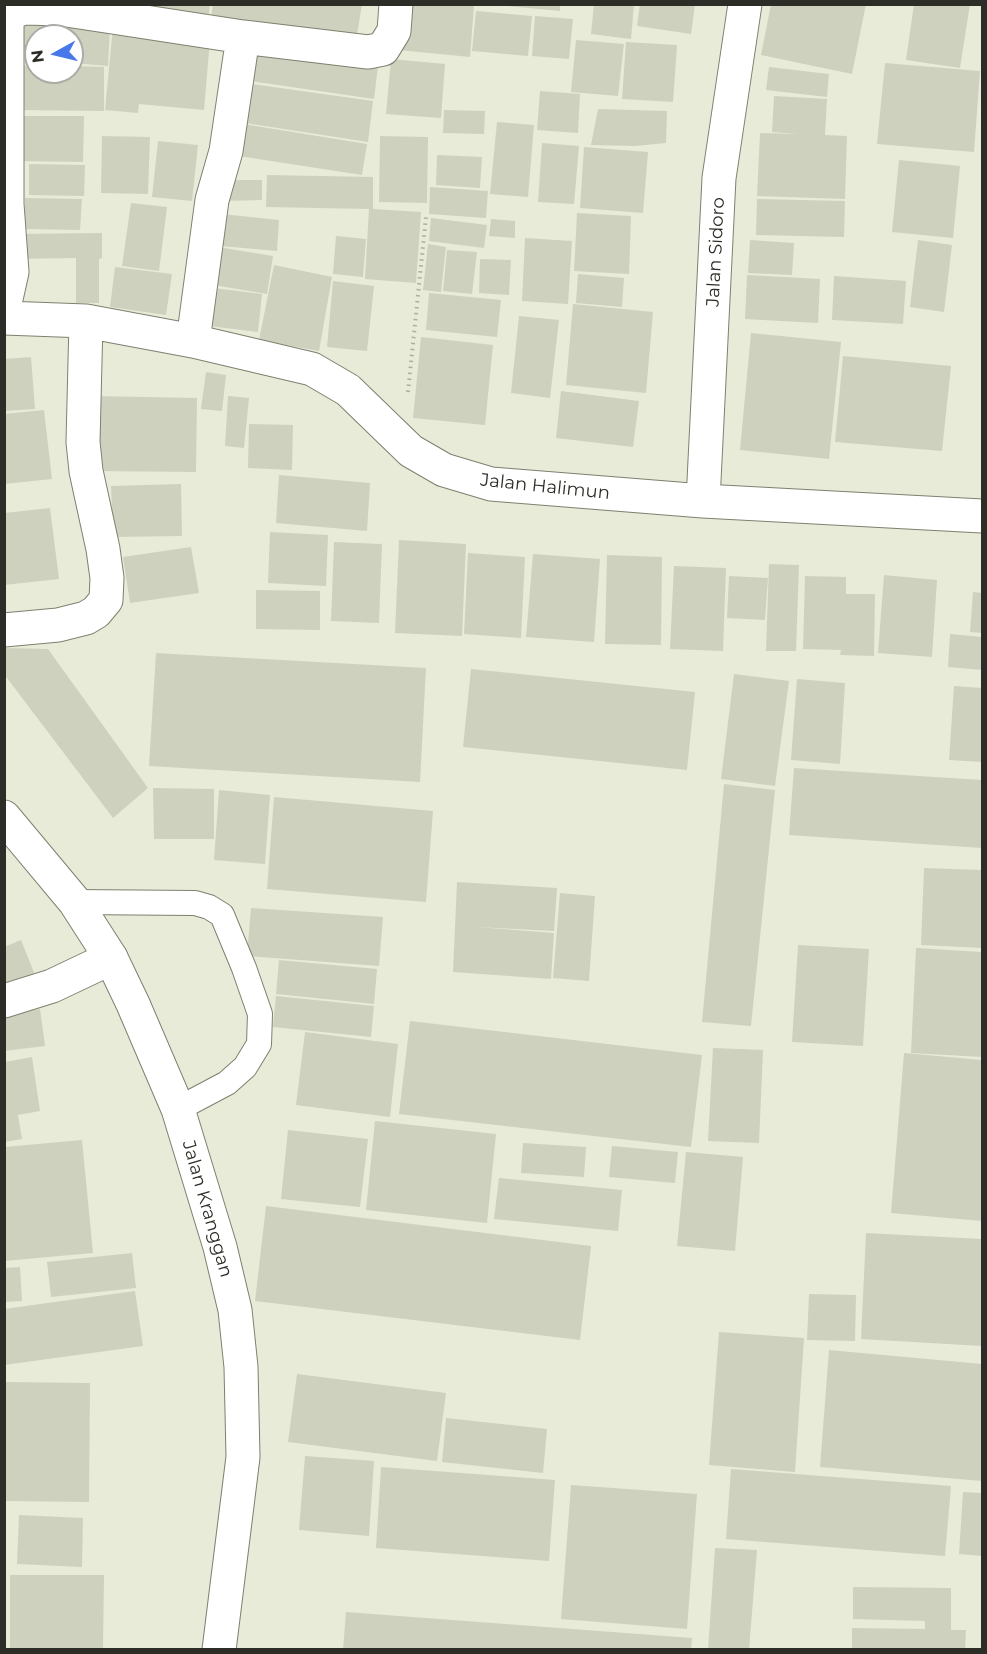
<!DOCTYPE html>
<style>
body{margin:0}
#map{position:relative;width:987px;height:1654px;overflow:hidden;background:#e8ebd8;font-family:Montserrat,sans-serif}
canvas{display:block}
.frame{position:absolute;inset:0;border:6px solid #2c2d26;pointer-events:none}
.north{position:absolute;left:24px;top:24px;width:60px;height:60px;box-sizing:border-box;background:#fff;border:2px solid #ababa8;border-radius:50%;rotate:262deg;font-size:16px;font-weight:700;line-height:24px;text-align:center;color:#2c2d26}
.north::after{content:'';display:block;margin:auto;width:21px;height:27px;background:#4678e9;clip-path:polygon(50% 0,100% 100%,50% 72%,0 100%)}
</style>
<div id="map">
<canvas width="987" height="1654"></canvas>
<div class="frame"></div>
<div class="north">N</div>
</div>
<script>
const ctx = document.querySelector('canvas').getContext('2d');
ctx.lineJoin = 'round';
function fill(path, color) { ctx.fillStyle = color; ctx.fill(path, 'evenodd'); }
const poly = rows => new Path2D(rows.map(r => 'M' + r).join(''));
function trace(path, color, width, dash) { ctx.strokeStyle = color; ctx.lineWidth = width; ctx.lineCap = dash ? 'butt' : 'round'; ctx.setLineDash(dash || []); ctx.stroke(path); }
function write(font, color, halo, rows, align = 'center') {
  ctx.font = font + ' Montserrat,sans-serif'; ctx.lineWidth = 6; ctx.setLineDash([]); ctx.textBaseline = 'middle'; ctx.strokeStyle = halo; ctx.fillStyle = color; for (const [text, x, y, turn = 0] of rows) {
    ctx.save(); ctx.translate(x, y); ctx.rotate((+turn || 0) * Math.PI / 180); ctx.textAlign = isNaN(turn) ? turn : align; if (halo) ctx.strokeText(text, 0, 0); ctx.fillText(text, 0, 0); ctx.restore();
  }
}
const building = poly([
 [100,4,210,4,208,21],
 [213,4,362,4,356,41,211,18],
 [401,4,474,6,470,57,398,50],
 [507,4,560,4,560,11,507,6],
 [594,4,634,4,631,39,591,34],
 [640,4,695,4,691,34,637,26],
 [771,4,866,4,852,74,761,55],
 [914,4,970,4,960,68,906,60],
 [476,11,532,16,528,56,472,51],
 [535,16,573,19,569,59,532,56],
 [64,23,110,26,108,66,72,63,72,36,63,36],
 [52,24,53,36,36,36,36,59,18,60,17,26],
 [113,27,210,40,204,110,139,104,138,113,105,110],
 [256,40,379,58,374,99,250,81],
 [576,40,624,44,618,96,571,92],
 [626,42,677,45,673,102,622,99],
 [391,59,445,64,441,118,386,114],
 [885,63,980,71,974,152,877,144],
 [15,65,36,66,36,72,72,72,72,66,104,67,104,111,14,110],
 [769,67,829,74,827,97,766,90],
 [238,82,373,101,368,142,232,121],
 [540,91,580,94,578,133,537,130],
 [774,96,827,99,825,135,847,136,845,199,757,196,760,133,798,134,772,132],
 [598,109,667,111,666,143,635,146,591,145],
 [444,110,485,111,484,134,443,133],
 [17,116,84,116,83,162,17,161],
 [497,122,534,125,528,197,490,194],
 [237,123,367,144,362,175,232,155],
 [102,136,150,137,148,194,101,193],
 [380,136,428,137,427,203,379,202],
 [158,141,198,145,192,201,152,197],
 [542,143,579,146,574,204,538,202],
 [584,147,648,152,643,213,580,208],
 [437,155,482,157,480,188,436,185],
 [899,160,960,166,953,238,892,232],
 [29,164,85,165,84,196,29,195],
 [267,175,373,177,373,209,421,212,416,283,365,279,369,209,266,207],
 [224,180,262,180,262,200,224,201],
 [430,187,488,191,486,218,429,214],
 [25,198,82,199,80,230,25,229],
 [757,199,845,201,844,237,756,235],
 [131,203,167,207,159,271,122,266],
 [213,213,279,220,277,251,210,245],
 [577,213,631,216,629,274,574,271],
 [431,218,487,225,484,248,429,241],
 [491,219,515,221,515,238,489,236],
 [102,233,102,258,99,259,99,303,76,303,76,258,13,259,13,234],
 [336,236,366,239,363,277,333,274],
 [525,238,572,241,568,304,522,301],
 [750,240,794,243,792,275,748,273],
 [918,240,952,245,944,312,910,307],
 [428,244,446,247,441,292,423,290],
 [206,245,273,256,267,294,201,283],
 [447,250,477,252,472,294,443,291],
 [480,259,511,260,509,295,479,293],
 [274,265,332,277,319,351,259,340],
 [115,267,172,274,166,315,110,307],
 [578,274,624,278,622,307,576,303],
 [747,275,820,279,818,323,745,319],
 [834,276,906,281,903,324,832,320],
 [333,281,374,286,367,351,327,347],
 [206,287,262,294,258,332,201,325],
 [429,293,501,300,497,337,426,330],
 [573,304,653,312,646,393,566,385],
 [519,316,559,320,550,398,511,393],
 [751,333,841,342,829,459,740,450],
 [421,337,493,345,485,425,413,418],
 [843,356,951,366,942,451,835,442],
 [31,357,35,409,4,411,4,359],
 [206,372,226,375,222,411,201,409],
 [561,391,639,401,633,447,556,438],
 [92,396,197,398,196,472,91,471],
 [228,396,249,398,244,448,225,446],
 [44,410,52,479,4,484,4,414],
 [249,424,293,425,292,470,248,468],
 [279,475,370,483,367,531,276,523],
 [181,484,182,536,113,537,111,486],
 [50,508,59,579,4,585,4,513],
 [270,532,328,535,326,586,268,583],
 [399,540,466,544,462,636,395,633],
 [334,542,382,544,379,623,331,621],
 [191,547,199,593,130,603,123,557],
 [468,553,525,557,521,638,464,634],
 [533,554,600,559,594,642,526,637],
 [607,555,662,557,661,645,605,644],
 [769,564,799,565,796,651,766,651],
 [674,566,726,568,723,651,670,649],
 [884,575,937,580,932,657,878,653],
 [729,576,768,578,765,620,727,618],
 [805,576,846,577,846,594,875,594,874,656,840,655,841,650,803,649],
 [256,590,320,591,320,630,256,629],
 [973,592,982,593,982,633,970,632],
 [950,634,982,637,982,670,948,667],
 [4,648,48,649,148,788,113,818,4,674],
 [156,653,426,668,420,782,149,766],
 [471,669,695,692,687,770,463,747],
 [734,674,789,681,775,786,721,779],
 [797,679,845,683,840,764,791,760],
 [954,686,982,688,982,762,949,760],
 [794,768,982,780,982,848,789,835],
 [724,784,775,790,751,1026,702,1022],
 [153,788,214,789,214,839,154,839],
 [219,790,270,795,265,864,214,860],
 [274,797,433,811,426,902,267,889],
 [924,868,982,870,982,948,921,945],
 [457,882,557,888,554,931,477,927,554,933,551,979,453,972],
 [560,893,595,896,589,981,553,978],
 [251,908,383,917,379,966,247,956],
 [21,940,35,975,4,987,4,947],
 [798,945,869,949,863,1046,792,1042],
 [916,948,982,952,982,1057,911,1053],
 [279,960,377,969,374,1004,276,994],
 [276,996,374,1006,371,1037,273,1027],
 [40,1009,45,1046,4,1051,4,1014],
 [410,1021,702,1055,691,1147,399,1114],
 [305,1032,398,1044,390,1117,296,1105],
 [713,1048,763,1050,759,1143,708,1141],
 [904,1053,982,1060,982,1221,891,1213],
 [32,1057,40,1111,18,1115,22,1139,5,1142,5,1062],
 [375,1121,496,1134,487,1223,366,1210],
 [288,1130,368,1139,360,1207,281,1199],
 [82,1140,93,1253,4,1261,4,1147],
 [523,1143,586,1147,584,1177,521,1173],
 [612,1146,678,1152,675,1183,609,1177],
 [686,1152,743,1157,735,1251,677,1246],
 [499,1178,622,1190,618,1231,494,1219],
 [266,1206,591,1246,580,1340,255,1301],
 [866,1233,982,1239,982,1346,861,1339],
 [132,1253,136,1288,51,1297,47,1262],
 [20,1267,22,1301,4,1302,4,1268],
 [135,1291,143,1346,4,1365,4,1309],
 [809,1294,856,1295,855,1341,807,1340],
 [719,1332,804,1338,795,1472,709,1465],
 [829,1350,982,1364,982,1481,820,1467],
 [297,1374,446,1393,437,1461,288,1442],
 [4,1382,90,1383,89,1502,4,1501],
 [446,1418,547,1429,543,1473,442,1462],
 [305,1456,374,1461,369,1536,299,1530],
 [381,1467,555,1480,549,1561,376,1548],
 [731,1469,951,1486,945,1556,726,1539],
 [571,1485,697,1494,687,1629,561,1619],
 [963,1492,982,1493,982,1556,959,1554],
 [19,1515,83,1518,82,1567,17,1564],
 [715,1548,757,1550,749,1650,708,1650],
 [10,1575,104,1575,103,1649,10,1649],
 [853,1587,951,1588,951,1630,966,1630,965,1650,852,1650,852,1628,925,1629,925,1621,853,1619],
 [346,1612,692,1638,691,1650,343,1650]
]);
const path = poly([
 [408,392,426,217]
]);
const lane = poly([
 [75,902,195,903,209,907,222,915,244,968,260,1014,259,1044,245,1067,227,1083,178,1109]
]);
const street = poly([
 [4,308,12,272,7,204,7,25,9,16,15,11,25,8,60,9,243,37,368,52,383,49,394,31,396,4],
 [4,318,86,321,193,341,312,369,348,390,411,451,444,470,491,484,703,501,982,516],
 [193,341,212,200,226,151,243,37],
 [703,501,719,178,745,4],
 [4,630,58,625,86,618,96,612,106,600,107,578,103,549,86,471,83,442,86,321],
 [4,1001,52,986,111,958]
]);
const secondary = poly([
 [4,817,75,902,111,958,133,1004,178,1109,220,1247,235,1310,241,1367,243,1457,219,1650]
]);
const streetNames = [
 ["Jalan Sidoro",716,252,-87],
 ["Jalan Halimun",545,487,6],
 ["Jalan Kranggan",207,1209,74]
];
fill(building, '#cfd1bf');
trace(lane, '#7e806f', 26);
trace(street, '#7e806f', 35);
trace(secondary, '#7e806f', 35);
trace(path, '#acafa0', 4, [1.5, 4.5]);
trace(lane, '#fff', 24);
trace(street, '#fff', 33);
trace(secondary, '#fff', 33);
write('18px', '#2c2d26', '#fff', streetNames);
</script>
